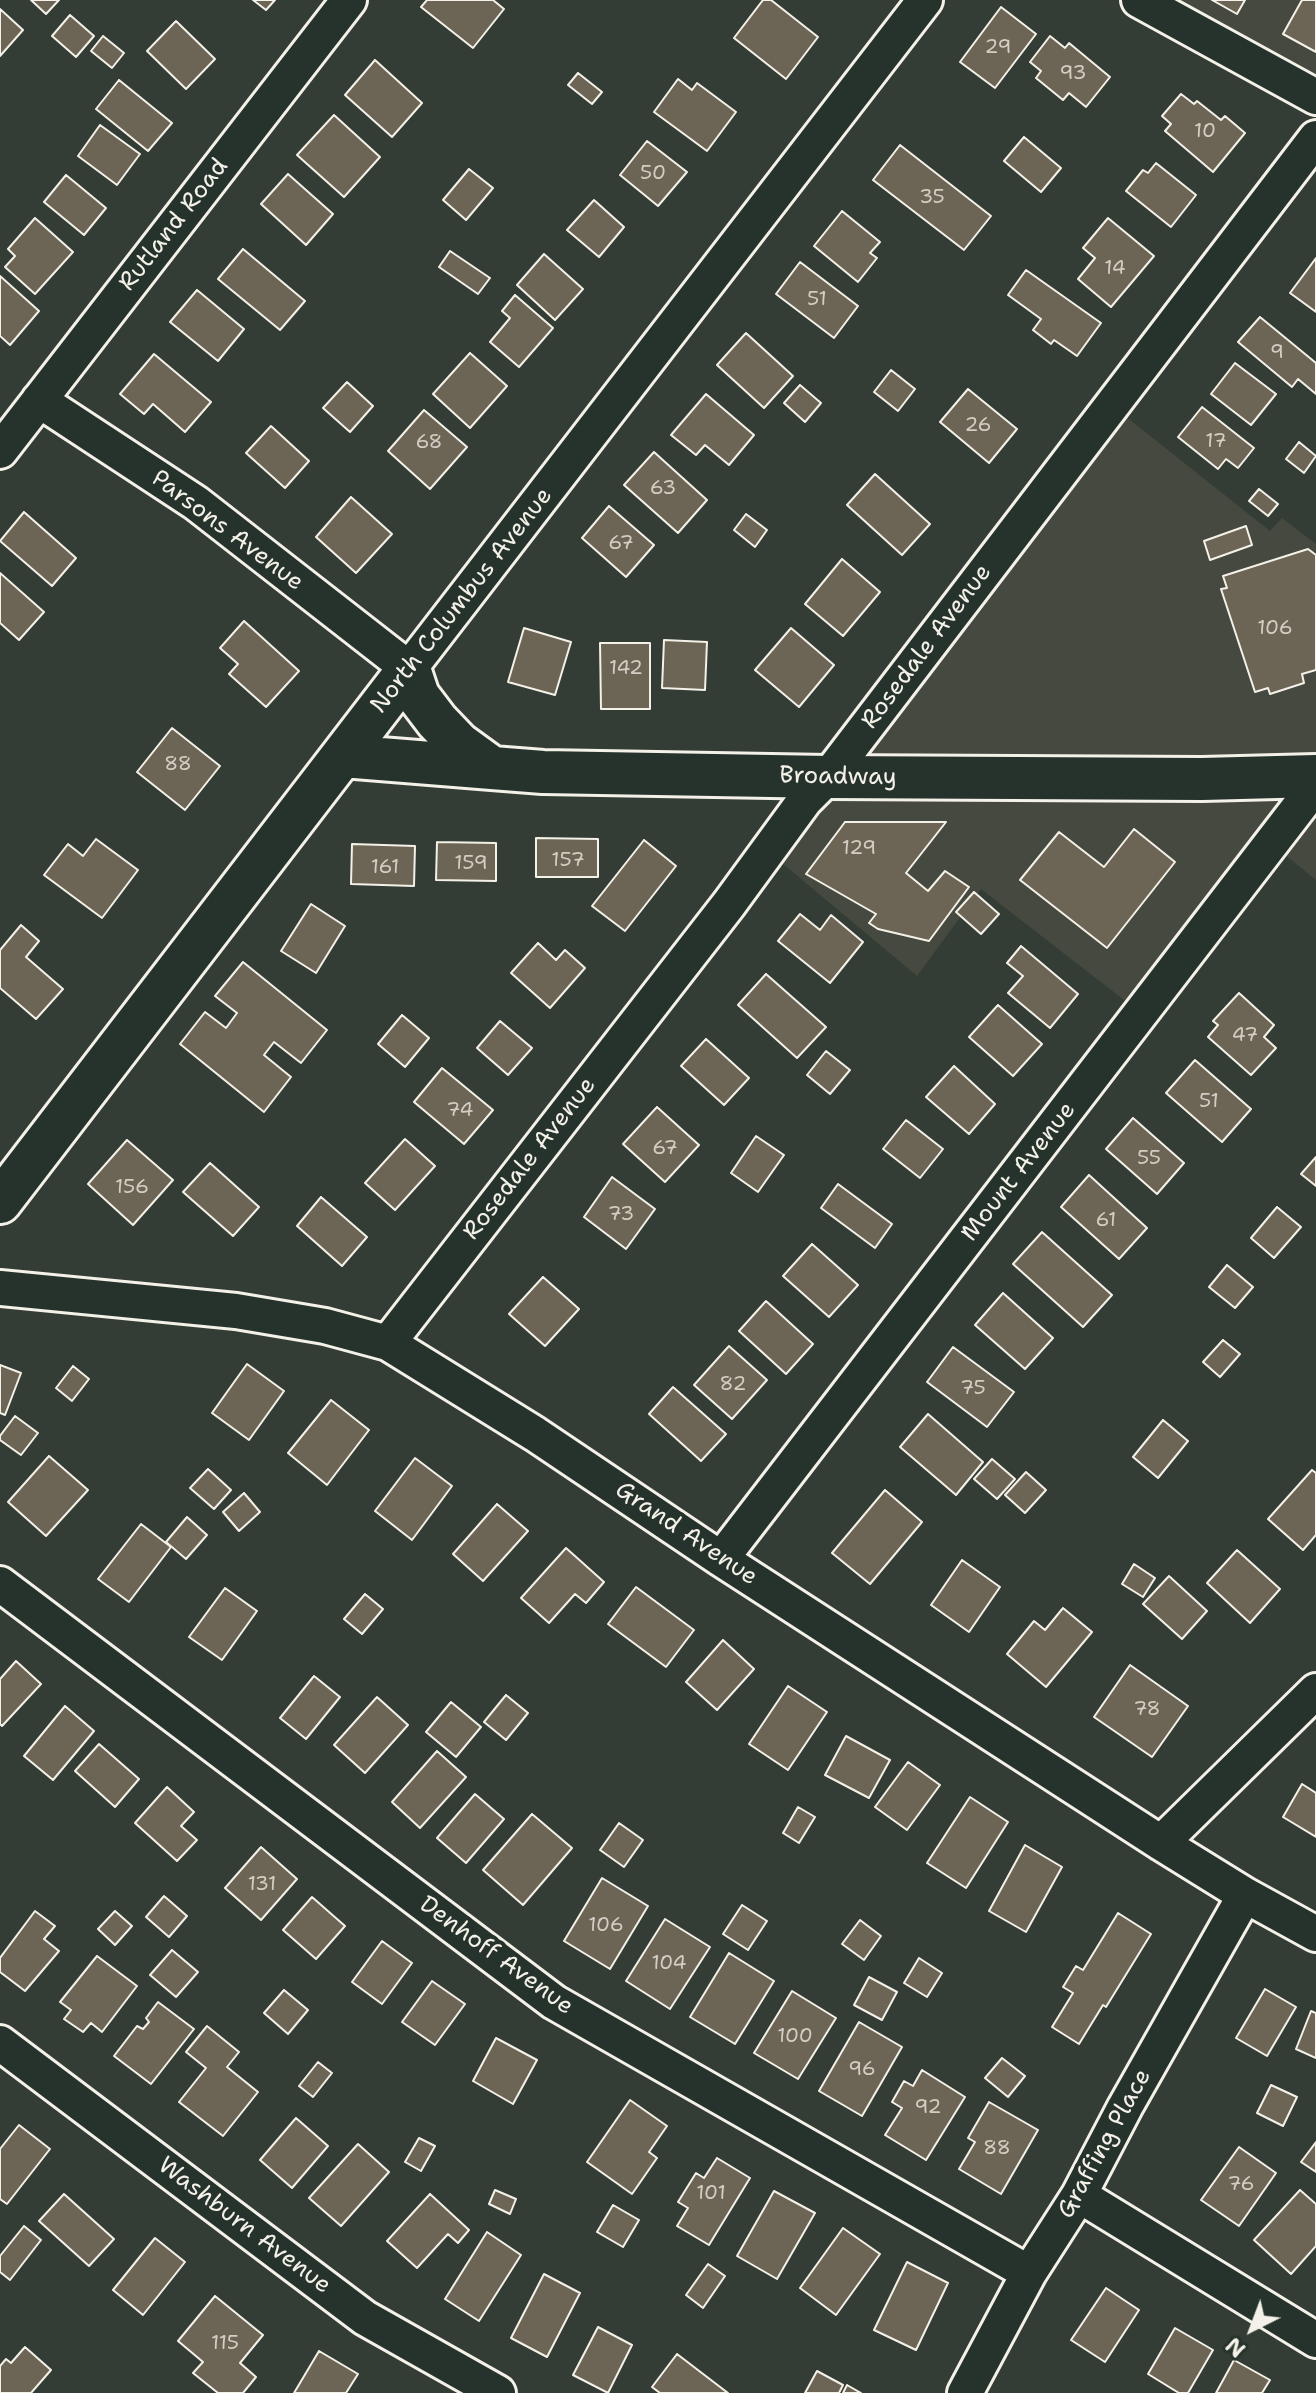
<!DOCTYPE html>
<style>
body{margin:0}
#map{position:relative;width:1316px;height:2393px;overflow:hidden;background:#343d35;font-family:"Shantell Sans",sans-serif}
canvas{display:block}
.north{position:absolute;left:1212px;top:2289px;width:80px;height:80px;-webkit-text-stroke:6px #26332d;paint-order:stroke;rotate:222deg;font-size:22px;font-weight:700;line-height:32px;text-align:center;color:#f4f1e8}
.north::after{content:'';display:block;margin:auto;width:28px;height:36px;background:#f4f1e8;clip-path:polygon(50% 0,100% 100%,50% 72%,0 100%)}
</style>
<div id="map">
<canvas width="1316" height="2393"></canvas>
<div class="north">N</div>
</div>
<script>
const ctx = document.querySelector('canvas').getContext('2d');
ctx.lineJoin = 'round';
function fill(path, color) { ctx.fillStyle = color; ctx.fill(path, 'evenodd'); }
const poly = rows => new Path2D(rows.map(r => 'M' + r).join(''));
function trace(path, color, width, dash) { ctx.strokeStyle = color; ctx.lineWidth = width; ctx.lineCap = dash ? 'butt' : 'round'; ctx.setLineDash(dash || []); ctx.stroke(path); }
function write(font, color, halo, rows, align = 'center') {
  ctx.font = font + ' "Shantell Sans",sans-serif'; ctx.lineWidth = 8; ctx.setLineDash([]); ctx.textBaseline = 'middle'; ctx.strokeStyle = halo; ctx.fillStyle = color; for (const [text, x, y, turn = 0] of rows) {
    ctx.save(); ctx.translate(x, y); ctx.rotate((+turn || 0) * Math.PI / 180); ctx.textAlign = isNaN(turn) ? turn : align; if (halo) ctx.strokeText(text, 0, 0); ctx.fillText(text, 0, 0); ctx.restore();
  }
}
const built = poly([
 [1132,0,1316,0,1316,101],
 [1115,408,1270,531,1282,518,1316,544,1316,880,1278,849,1142,1014,981,889,917,976,770,853]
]);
const building = poly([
 [31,0,59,0,46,14,31,0],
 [253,0,275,0,266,10,253,0],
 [427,0,493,0,504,9,473,48,421,7,427,0],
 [763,0,771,0,818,37,786,79,734,38,763,0],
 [1212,0,1245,0,1237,14,1212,0],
 [1302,0,1316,0,1316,52,1283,34,1302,0],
 [1001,7,1036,34,995,88,960,62,1001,7],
 [0,9,23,30,0,56,0,9],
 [70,15,94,36,76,57,52,36,70,15],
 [176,21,215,59,186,89,147,51,176,21],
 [103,36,124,53,112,68,91,51,103,36],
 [1050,36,1065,48,1069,43,1110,77,1086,107,1069,93,1063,100,1036,78,1041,71,1030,62,1050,36],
 [375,60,422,103,392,137,345,95,375,60],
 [578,73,602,92,592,104,568,85,578,73],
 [678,79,692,90,697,83,736,112,707,151,654,112,678,79],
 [119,80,172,123,148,151,96,109,119,80],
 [1181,94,1194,104,1197,101,1221,120,1225,116,1245,133,1213,172,1165,131,1171,124,1162,116,1181,94],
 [334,115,380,157,344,197,297,155,334,115],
 [100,125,140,154,117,185,78,156,100,125],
 [1024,137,1061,168,1041,192,1004,161,1024,137],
 [647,141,687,172,658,206,620,175,647,141],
 [900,145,991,216,964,250,873,180,900,145],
 [1156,163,1196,195,1171,227,1126,191,1143,170,1148,173,1156,163],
 [469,169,493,188,466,220,443,200,469,169],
 [288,174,333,214,306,245,261,204,288,174],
 [66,175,106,208,84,235,44,202,66,175],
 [594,200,624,227,599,257,567,230,594,200],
 [842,211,880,242,870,253,877,258,858,282,814,246,842,211],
 [35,218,73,252,35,294,5,267,15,256,8,249,35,218],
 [1108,218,1154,256,1111,307,1078,279,1095,258,1083,248,1108,218],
 [243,249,305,301,280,330,218,279,243,249],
 [450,251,490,278,478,294,439,267,450,251],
 [544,254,583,289,555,320,517,285,544,254],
 [1316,258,1316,312,1290,293,1316,258],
 [800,262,858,306,834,338,776,294,800,262],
 [1026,270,1101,323,1077,356,1054,340,1051,344,1033,330,1041,319,1008,295,1026,270],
 [0,276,39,311,10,345,0,336,0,276],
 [197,290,244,329,218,361,170,322,197,290],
 [515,295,553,328,519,367,490,342,510,318,502,311,515,295],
 [1260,317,1316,363,1316,394,1298,379,1292,387,1238,342,1260,317],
 [746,333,793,376,764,408,717,365,746,333],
 [470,353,507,386,470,428,433,394,470,353],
 [154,354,211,402,185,432,153,404,144,414,120,394,154,354],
 [1235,363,1276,394,1251,425,1211,394,1235,363],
 [891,370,915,389,898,411,874,392,891,370],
 [347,382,373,406,350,432,323,408,347,382],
 [800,385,821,403,805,422,784,403,800,385],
 [968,389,1017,429,989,463,940,422,968,389],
 [706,394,754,435,729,465,705,445,696,455,671,435,706,394],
 [1202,407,1254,448,1238,468,1226,459,1218,469,1178,437,1202,407],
 [424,410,467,447,430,489,388,451,424,410],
 [271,426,309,461,285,488,246,453,271,426],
 [1299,442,1316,456,1304,473,1286,459,1299,442],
 [654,452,707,500,678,533,624,485,654,452],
 [875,474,930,524,902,555,847,505,875,474],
 [1259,489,1278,504,1268,516,1249,501,1259,489],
 [351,497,392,534,356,573,316,537,351,497],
 [609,506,654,545,626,577,582,538,609,506],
 [24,512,76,558,52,586,0,541,24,512],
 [746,514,767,530,755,547,734,530,746,514],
 [1246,526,1252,545,1210,560,1204,541,1246,526],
 [1308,549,1316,555,1316,670,1302,674,1304,683,1270,694,1268,688,1255,692,1221,589,1227,588,1223,576,1308,549],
 [842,559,880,592,843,636,805,604,842,559],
 [0,573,44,612,19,640,0,623,0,573],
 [244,621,299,671,266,707,229,674,238,664,220,648,244,621],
 [524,628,571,642,555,695,508,682,524,628],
 [791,628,834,665,799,707,755,670,791,628],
 [664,640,707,642,705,690,662,688,664,640],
 [600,643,650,643,650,709,601,709,600,643],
 [172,728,220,766,185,810,137,772,172,728],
 [845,822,946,822,906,873,928,891,945,871,969,887,929,941,878,929,869,923,876,914,806,874,845,822],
 [1134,829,1175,862,1107,948,1020,880,1059,832,1104,867,1134,829],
 [536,838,598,839,598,877,536,877,536,838],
 [96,839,138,870,102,918,44,875,68,844,83,856,96,839],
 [644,840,676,866,625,931,592,906,644,840],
 [437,842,496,843,496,881,436,880,437,842],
 [352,844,415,846,414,886,351,884,352,844],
 [974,892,999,914,981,934,956,912,974,892],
 [311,904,345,926,316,973,281,951,311,904],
 [800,914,820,930,831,915,863,942,830,983,778,941,800,914],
 [21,925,39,941,26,957,63,989,36,1019,0,988,0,950,21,925],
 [538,943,556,960,565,950,585,968,550,1008,511,973,538,943],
 [1021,946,1078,994,1050,1028,1008,993,1023,976,1007,963,1021,946],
 [243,962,327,1030,301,1063,274,1042,264,1055,291,1077,264,1112,180,1044,205,1012,226,1028,237,1013,215,996,243,962],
 [766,974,826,1027,797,1058,738,1005,766,974],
 [1239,993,1274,1025,1264,1037,1276,1048,1251,1075,1208,1037,1218,1025,1213,1021,1239,993],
 [998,1005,1042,1044,1013,1076,969,1037,998,1005],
 [402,1015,429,1038,405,1067,378,1044,402,1015],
 [500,1021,532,1048,508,1075,477,1048,500,1021],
 [706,1039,749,1078,724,1105,681,1066,706,1039],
 [826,1051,850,1070,830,1094,807,1075,826,1051],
 [1195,1060,1251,1109,1222,1142,1166,1093,1195,1060],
 [954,1066,995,1104,969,1134,926,1097,954,1066],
 [442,1068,493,1110,464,1144,414,1102,442,1068],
 [657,1107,699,1145,665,1182,623,1144,657,1107],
 [1133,1118,1184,1163,1157,1194,1106,1149,1133,1118],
 [906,1120,943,1149,920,1178,883,1149,906,1120],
 [756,1136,784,1155,758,1192,731,1173,756,1136],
 [405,1139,435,1166,395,1210,365,1183,405,1139],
 [127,1140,173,1180,133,1225,88,1184,127,1140],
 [1316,1157,1316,1186,1301,1174,1316,1157],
 [210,1163,259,1207,233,1236,183,1192,210,1163],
 [1089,1175,1147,1228,1119,1259,1061,1207,1089,1175],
 [612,1177,655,1209,626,1249,584,1217,612,1177],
 [838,1184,892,1224,875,1248,821,1208,838,1184],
 [321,1197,367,1237,342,1266,297,1226,321,1197],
 [1277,1207,1301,1227,1274,1258,1251,1238,1277,1207],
 [1042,1232,1112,1295,1083,1327,1013,1264,1042,1232],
 [812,1244,858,1285,829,1317,783,1276,812,1244],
 [1227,1265,1253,1287,1235,1308,1209,1287,1227,1265],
 [543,1277,579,1309,545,1346,509,1314,543,1277],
 [1003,1293,1053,1338,1025,1369,975,1325,1003,1293],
 [766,1301,813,1344,786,1374,739,1331,766,1301],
 [1223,1340,1240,1354,1220,1377,1203,1362,1223,1340],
 [729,1346,767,1380,732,1419,694,1385,729,1346],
 [953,1347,1014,1392,987,1427,927,1382,953,1347],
 [247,1364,284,1391,249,1440,212,1413,247,1364],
 [0,1365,21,1373,5,1415,0,1413,0,1365],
 [73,1366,89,1379,72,1401,56,1388,73,1366],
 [673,1387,726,1434,701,1461,649,1414,673,1387],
 [331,1400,369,1430,327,1485,288,1453,331,1400],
 [928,1414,983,1462,956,1495,900,1447,928,1414],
 [15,1416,38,1433,21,1455,0,1440,0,1436,15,1416],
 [1163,1420,1188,1441,1158,1478,1133,1457,1163,1420],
 [49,1456,88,1490,46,1536,8,1502,49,1456],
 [415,1458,452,1486,412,1540,375,1511,415,1458],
 [992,1459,1015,1479,997,1499,974,1479,992,1459],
 [208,1469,231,1490,214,1509,190,1488,208,1469],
 [1312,1470,1316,1473,1316,1535,1303,1550,1268,1519,1312,1470],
 [1026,1472,1046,1490,1025,1513,1005,1495,1026,1472],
 [885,1490,922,1522,870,1584,832,1553,885,1490],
 [244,1493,260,1512,239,1531,223,1512,244,1493],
 [497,1504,528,1531,483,1581,453,1554,497,1504],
 [187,1517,207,1535,186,1559,166,1542,187,1517],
 [141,1524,171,1547,129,1602,98,1579,141,1524],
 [566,1548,604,1582,586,1603,575,1594,549,1623,521,1598,566,1548],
 [1237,1550,1280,1589,1250,1623,1207,1583,1237,1550],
 [962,1560,1000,1587,969,1632,931,1605,962,1560],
 [1134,1564,1155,1578,1143,1597,1122,1584,1134,1564],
 [1169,1576,1207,1611,1182,1639,1143,1604,1169,1576],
 [636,1587,694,1630,666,1667,608,1624,636,1587],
 [225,1588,257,1611,222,1660,189,1637,225,1588],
 [365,1594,383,1609,362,1634,344,1619,365,1594],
 [1063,1608,1092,1632,1046,1687,1007,1654,1034,1621,1045,1630,1063,1608],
 [723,1640,754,1669,717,1710,686,1682,723,1640],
 [16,1661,41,1684,2,1726,0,1724,0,1679,16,1661],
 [1130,1665,1188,1706,1152,1757,1094,1717,1130,1665],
 [314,1676,340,1697,306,1739,280,1718,314,1676],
 [788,1686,827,1712,788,1770,749,1744,788,1686],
 [506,1695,528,1713,506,1740,484,1722,506,1695],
 [377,1697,408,1725,365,1773,334,1745,377,1697],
 [451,1702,481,1727,456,1757,426,1732,451,1702],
 [65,1706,94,1731,53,1780,24,1756,65,1706],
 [846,1736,890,1760,869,1798,825,1775,846,1736],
 [99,1744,139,1779,115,1807,75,1771,99,1744],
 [437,1751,466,1777,420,1828,392,1802,437,1751],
 [908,1762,940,1785,907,1830,875,1807,908,1762],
 [1302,1784,1316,1793,1316,1837,1283,1817,1302,1784],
 [167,1787,194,1812,181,1826,197,1840,177,1861,135,1823,167,1787],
 [475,1794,504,1819,466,1863,437,1838,475,1794],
 [970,1797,1008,1822,966,1888,927,1863,970,1797],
 [798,1807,815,1817,799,1843,783,1833,798,1807],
 [532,1814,572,1848,523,1905,483,1870,532,1814],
 [619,1823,643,1840,624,1867,600,1850,619,1823],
 [1025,1845,1062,1867,1026,1932,989,1911,1025,1845],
 [261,1847,297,1879,261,1920,225,1888,261,1847],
 [602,1878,648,1906,610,1969,564,1941,602,1878],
 [164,1896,187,1916,169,1937,146,1917,164,1896],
 [312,1897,345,1926,316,1959,283,1930,312,1897],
 [742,1905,767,1921,748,1950,723,1934,742,1905],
 [35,1911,55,1926,44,1939,59,1951,25,1991,0,1972,0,1958,35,1911],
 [115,1911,132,1926,115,1945,98,1929,115,1911],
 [1118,1913,1151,1934,1106,2007,1103,2005,1079,2044,1052,2027,1073,1993,1063,1987,1076,1966,1083,1970,1118,1913],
 [665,1919,710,1947,670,2009,626,1981,665,1919],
 [860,1920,881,1936,864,1960,842,1944,860,1920],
 [382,1941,412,1963,382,2004,352,1982,382,1941],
 [172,1950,198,1972,176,1997,150,1975,172,1950],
 [729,1953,774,1981,735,2044,690,2017,729,1953],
 [97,1956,137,1986,102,2032,91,2023,83,2032,64,2019,71,2010,60,2002,97,1956],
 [919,1958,942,1973,927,1997,904,1983,919,1958],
 [869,1977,897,1992,882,2020,854,2005,869,1977],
 [432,1981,465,2004,435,2045,402,2022,432,1981],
 [1265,1989,1296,2007,1267,2056,1236,2038,1265,1989],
 [284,1990,308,2010,288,2034,264,2013,284,1990],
 [792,1991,836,2018,798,2079,754,2053,792,1991],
 [158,2002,194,2029,151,2084,114,2056,137,2026,143,2029,149,2022,146,2018,158,2002],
 [1311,2011,1316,2013,1316,2058,1296,2049,1311,2011],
 [859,2022,902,2047,862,2116,819,2091,859,2022],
 [207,2026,239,2052,227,2067,258,2092,223,2136,179,2102,206,2068,186,2052,207,2026],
 [496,2038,537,2060,513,2104,473,2081,496,2038],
 [1002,2058,1025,2076,1008,2097,985,2078,1002,2058],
 [318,2062,332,2073,313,2097,299,2086,318,2062],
 [922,2070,965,2097,926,2160,885,2135,902,2108,892,2102,904,2081,913,2086,922,2070],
 [1271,2085,1297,2097,1283,2126,1257,2113,1271,2085],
 [630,2100,667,2126,649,2152,657,2158,632,2194,587,2162,630,2100],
 [989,2102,1038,2130,1001,2194,959,2169,975,2142,968,2138,989,2102],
 [296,2118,328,2146,292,2188,260,2160,296,2118],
 [19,2125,50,2149,7,2204,0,2199,0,2149,19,2125],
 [419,2138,435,2146,421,2171,405,2162,419,2138],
 [1316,2142,1316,2172,1301,2162,1316,2142],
 [358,2144,389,2172,341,2226,309,2198,358,2144],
 [1239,2147,1276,2173,1239,2226,1201,2200,1239,2147],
 [717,2158,750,2178,709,2245,677,2226,688,2208,678,2202,696,2173,704,2178,717,2158],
 [495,2190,516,2199,510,2214,489,2204,495,2190],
 [1300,2190,1316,2204,1316,2246,1291,2274,1254,2240,1300,2190],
 [774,2191,815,2213,777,2279,737,2256,774,2191],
 [64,2194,114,2239,89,2266,39,2221,64,2194],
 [430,2194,469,2230,458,2243,448,2234,417,2268,387,2241,430,2194],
 [613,2205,639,2220,623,2247,597,2232,613,2205],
 [24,2226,41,2240,10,2280,0,2272,0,2256,24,2226],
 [843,2228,880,2254,836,2315,800,2288,843,2228],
 [487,2232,521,2255,479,2321,445,2299,487,2232],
 [155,2238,185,2262,143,2315,113,2290,155,2238],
 [907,2262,948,2283,916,2350,874,2330,907,2262],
 [708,2264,725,2276,703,2308,686,2295,708,2264],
 [544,2274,580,2293,547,2357,511,2338,544,2274],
 [1106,2288,1139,2310,1105,2362,1071,2340,1106,2288],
 [215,2296,263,2335,240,2363,256,2377,243,2393,218,2393,193,2373,203,2362,178,2341,215,2296],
 [598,2327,632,2345,608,2393,573,2375,598,2327],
 [1175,2328,1213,2350,1188,2393,1179,2393,1148,2374,1175,2328],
 [25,2347,51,2370,31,2393,0,2393,0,2366,6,2359,11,2363,25,2347],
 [319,2351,358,2374,346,2393,294,2393,319,2351],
 [677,2354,728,2393,660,2393,652,2387,677,2354],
 [1234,2360,1270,2380,1262,2393,1216,2393,1234,2360],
 [817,2371,843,2385,839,2393,805,2393,817,2371],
 [847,2385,861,2393,843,2393,847,2385]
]);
const minor = poly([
 [1139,0,1316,97],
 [39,400,196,503,409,669,925,0],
 [0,451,349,0],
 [0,1288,236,1311,325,1326,388,1343,535,1434,721,1559,1161,1843,1245,1895,1316,1934],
 [388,1343,729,904,805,800,828,777,1316,138],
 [721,1559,1316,785],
 [0,1584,554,2002,1029,2273],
 [1161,1843,1316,1691],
 [0,2043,365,2318,498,2393],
 [1079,2195,1316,2340],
 [965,2393,1029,2273,1079,2195,1125,2107,1245,1895]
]);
const tertiary = poly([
 [409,669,418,696,437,721,459,744,492,768,543,772,828,777,1202,779,1316,776],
 [343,756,492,768],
 [0,1202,409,669]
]);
const numberNames = [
 ["29",998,48],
 ["93",1073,74],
 ["10",1205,132],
 ["50",653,174],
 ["35",932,198],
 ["14",1115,269],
 ["51",817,300],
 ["9",1277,353],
 ["26",978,426],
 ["17",1216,442],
 ["68",429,443],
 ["63",663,489],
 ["67",621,544],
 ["106",1275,629],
 ["142",626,669],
 ["88",178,765],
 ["129",859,849],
 ["157",568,861],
 ["159",471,864],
 ["161",385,868],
 ["47",1245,1036],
 ["51",1209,1102],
 ["74",460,1111],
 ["67",665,1149],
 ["55",1149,1159],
 ["156",132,1188],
 ["73",621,1215],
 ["61",1106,1221],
 ["82",733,1385],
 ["75",973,1389],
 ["78",1147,1710],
 ["131",262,1885],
 ["106",606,1926],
 ["104",669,1964],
 ["100",795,2037],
 ["96",862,2070],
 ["92",928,2108],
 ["88",997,2149],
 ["76",1241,2185],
 ["101",711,2194],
 ["115",225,2344]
];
const streetNames = [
 ["Rutland Road",174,225,-52],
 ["Parsons Avenue",227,531,37],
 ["North Columbus Avenue",462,601,-52],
 ["Rosedale Avenue",927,647,-53],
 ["Broadway",838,777,1],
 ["Rosedale Avenue",530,1159,-52],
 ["Mount Avenue",1019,1172,-52],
 ["Grand Avenue",686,1534,34],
 ["Denhoff Avenue",496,1956,36],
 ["Graffing Place",1105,2144,-61],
 ["Washburn Avenue",244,2226,37]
];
fill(built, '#45493f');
fill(building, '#6c6555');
trace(building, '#f4f1e8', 2);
trace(minor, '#f4f1e8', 40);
trace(tertiary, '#f4f1e8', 48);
trace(minor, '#26332d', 34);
trace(tertiary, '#26332d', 42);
write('20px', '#d2cec3', null, numberNames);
write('24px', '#f4f1e8', '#26332d', streetNames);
</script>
